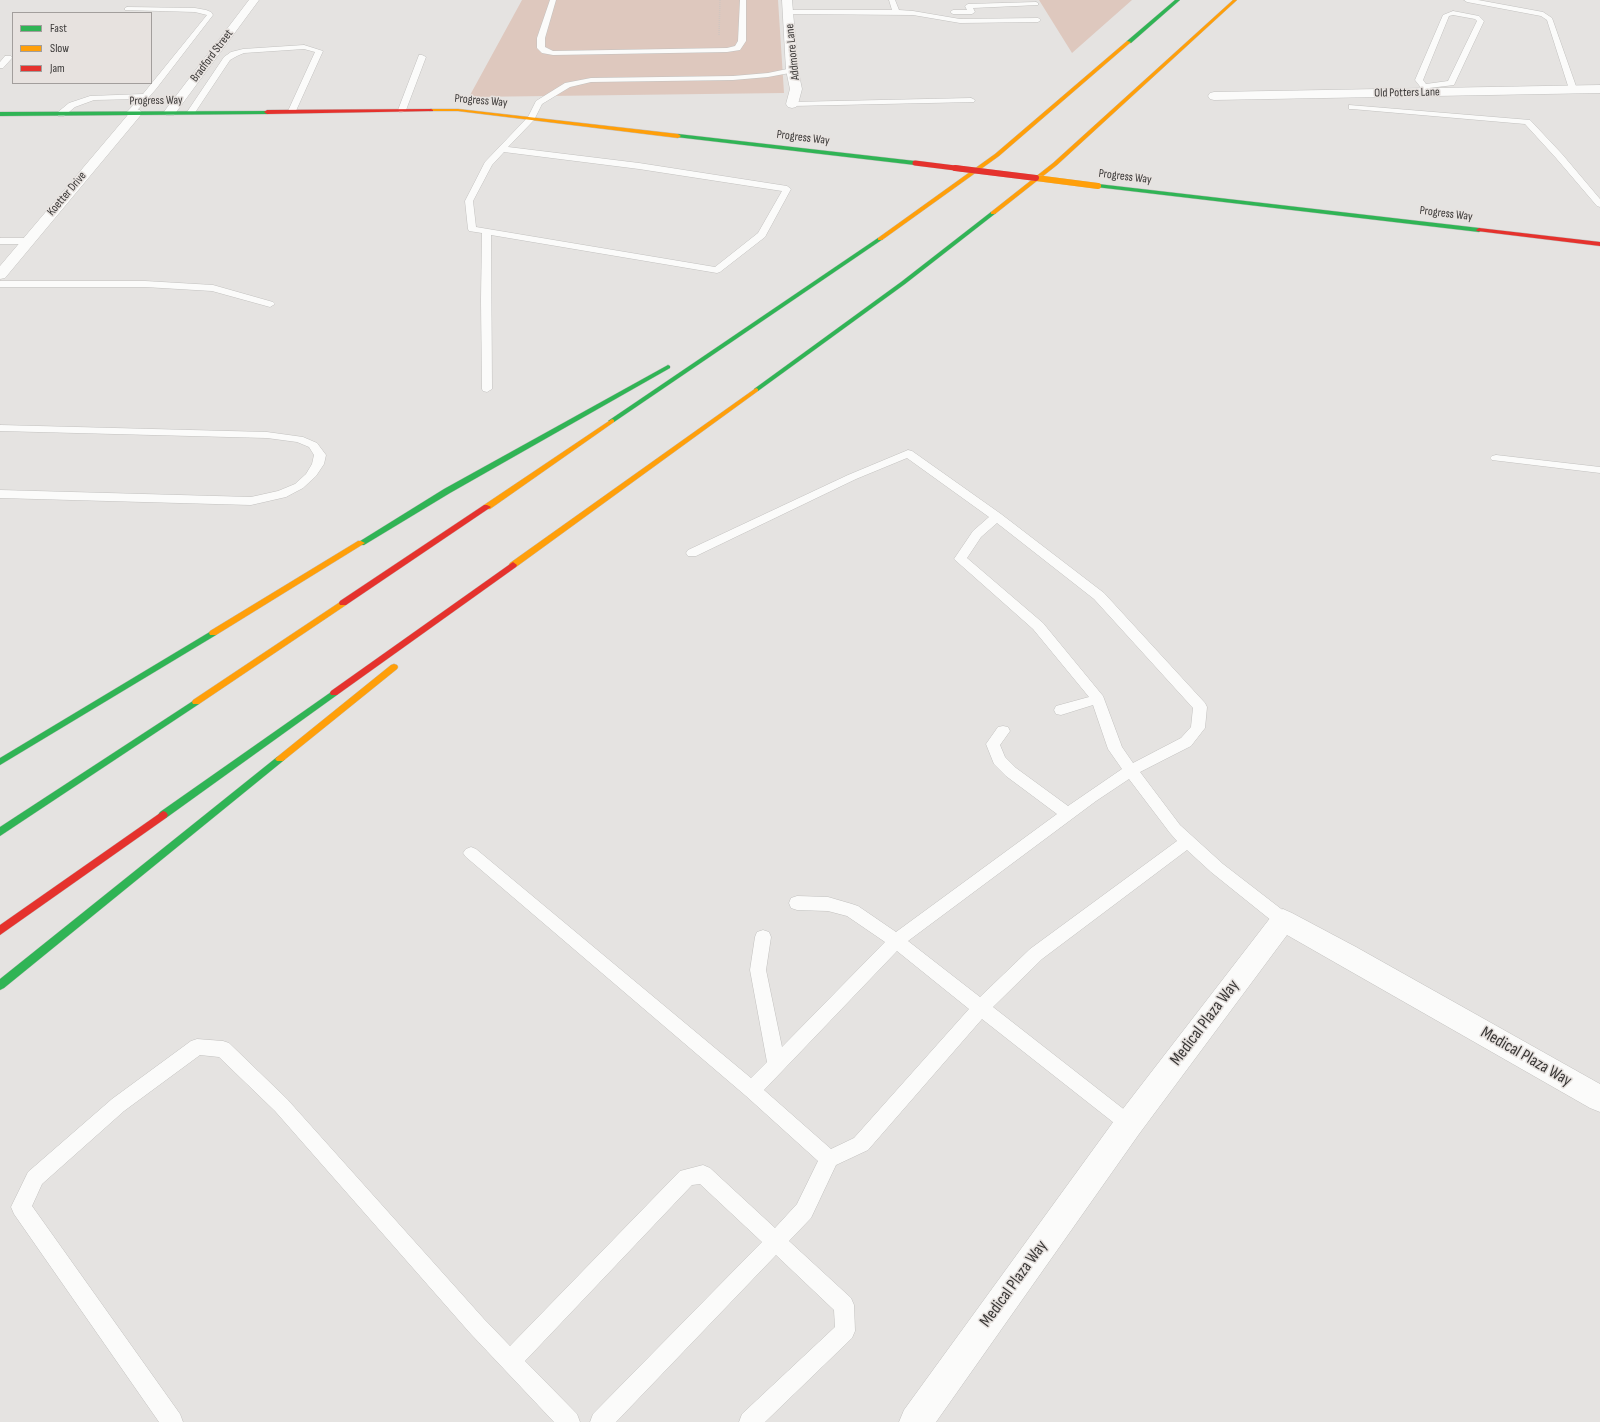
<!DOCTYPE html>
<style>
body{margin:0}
#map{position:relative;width:1600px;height:1422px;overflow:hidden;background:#e5e3e1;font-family:"Sofia Sans Condensed",sans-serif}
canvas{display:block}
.legend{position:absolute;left:12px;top:12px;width:140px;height:72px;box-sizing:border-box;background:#e7e2df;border:1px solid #a29e9c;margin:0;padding:5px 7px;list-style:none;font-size:12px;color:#3a3837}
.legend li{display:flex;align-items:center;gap:8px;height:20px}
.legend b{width:20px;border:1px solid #a29e9c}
</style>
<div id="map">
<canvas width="1600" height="1422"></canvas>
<ul class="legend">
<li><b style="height:5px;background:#30b455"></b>Fast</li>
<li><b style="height:5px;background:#ff9f0a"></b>Slow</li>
<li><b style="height:5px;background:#e5322d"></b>Jam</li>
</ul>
</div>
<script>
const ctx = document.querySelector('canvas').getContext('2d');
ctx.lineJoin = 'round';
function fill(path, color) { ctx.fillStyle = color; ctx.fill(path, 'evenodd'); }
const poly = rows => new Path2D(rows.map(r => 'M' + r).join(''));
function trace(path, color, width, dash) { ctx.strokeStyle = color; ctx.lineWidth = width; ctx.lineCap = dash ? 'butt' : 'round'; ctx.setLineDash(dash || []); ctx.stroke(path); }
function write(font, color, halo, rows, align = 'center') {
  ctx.font = font + ' "Sofia Sans Condensed",sans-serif'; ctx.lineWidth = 3; ctx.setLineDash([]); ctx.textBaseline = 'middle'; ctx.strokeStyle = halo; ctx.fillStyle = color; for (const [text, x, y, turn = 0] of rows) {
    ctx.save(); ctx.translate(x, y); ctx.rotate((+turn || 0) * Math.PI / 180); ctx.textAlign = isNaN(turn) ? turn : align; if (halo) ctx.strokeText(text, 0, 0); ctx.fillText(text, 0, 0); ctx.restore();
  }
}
const green = poly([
 [522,0,778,0,784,93,469,97],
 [1039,0,1132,0,1072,53]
]);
const path = poly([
 [719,35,720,0]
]);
const lane = poly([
 [550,0,556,0,545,38,545,47,553,51,727,48,735,46,738,41,740,0,746,0,746,41,740,50,727,52,553,55,542,53,537,48,537,38,550,0],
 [889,0,895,0,899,10,913,11,960,19,1038,18,1041,20,1038,22,960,23,913,15,789,14,786,12,789,10,892,10,889,0],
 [1464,0,1478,0,1543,12,1552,18,1577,89,1576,91,1573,91,1569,89,1547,20,1541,16,1467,2,1464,0],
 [1036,2,1038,3,1038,5,973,8,975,12,972,14,953,14,950,12,953,10,967,10,965,6,968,4,1036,2],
 [127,7,195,8,206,10,211,12,213,15,156,89,133,115,127,115,126,113,139,99,94,100,75,107,64,116,58,116,58,112,69,103,90,96,143,94,207,15,195,12,125,10,125,8,127,7],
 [1453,11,1479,16,1484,21,1454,85,1429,88,1433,92,1432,94,1426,94,1415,80,1443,15,1453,11],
 [1453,15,1475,19,1477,21,1448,81,1426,84,1423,80,1449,16,1453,15],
 [304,45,323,51,295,113,289,113,288,111,315,52,304,49,244,53,237,56,230,60,194,114,191,114,187,112,224,57,231,52,243,49,304,45],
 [419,55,422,55,426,57,406,110,402,112,399,112,398,110,419,55],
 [5,56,11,56,12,58,3,68,0,68,0,62,5,56],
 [792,68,795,68,795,72,768,77,733,80,591,82,570,87,542,104,534,120,508,147,639,163,787,186,791,189,765,237,720,272,717,273,491,235,492,389,487,392,483,391,482,389,481,300,482,233,469,231,468,229,465,201,485,162,528,117,536,101,565,83,591,78,733,76,768,73,792,68],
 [504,152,639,169,782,191,758,233,715,267,476,227,473,201,492,165,504,152],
 [971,98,975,100,974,102,792,106,788,104,792,102,971,98],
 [1349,105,1530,120,1562,154,1600,199,1600,207,1597,206,1556,158,1525,124,1352,109,1349,109,1349,105],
 [0,238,28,238,33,241,28,244,0,244,0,238],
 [0,281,145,281,213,285,273,302,275,304,270,307,212,291,145,287,0,287,0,281],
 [0,425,267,432,303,437,317,443,326,455,324,464,316,476,303,488,286,497,251,505,0,498,0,490,251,497,278,491,295,484,306,474,312,464,314,455,309,447,297,442,267,438,0,431,0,425],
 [908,450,912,451,1001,514,1104,593,1205,703,1207,707,1205,728,1191,746,1140,772,1180,825,1223,864,1289,915,1291,920,1289,925,1283,927,1277,925,1211,872,1187,850,1042,959,993,1007,1135,1118,1138,1124,1135,1130,1129,1133,1123,1130,982,1019,868,1150,836,1165,811,1218,789,1241,851,1298,854,1305,855,1331,852,1338,765,1422,739,1422,742,1414,835,1327,834,1310,776,1255,616,1422,590,1422,593,1414,762,1242,700,1184,692,1185,525,1361,577,1414,580,1422,554,1422,470,1333,275,1111,219,1057,200,1055,124,1111,42,1184,32,1206,180,1414,183,1422,159,1422,14,1214,11,1207,28,1172,112,1099,191,1041,197,1039,223,1041,229,1043,287,1099,484,1319,510,1346,680,1171,703,1165,710,1168,775,1228,797,1204,818,1161,746,1096,466,857,463,853,466,849,471,847,476,849,751,1078,767,1062,750,970,755,937,757,932,763,930,769,932,771,937,766,970,782,1047,885,942,847,916,828,911,797,910,791,908,789,903,791,898,797,896,828,897,852,904,858,906,896,932,1057,814,1006,776,994,764,986,744,998,727,1003,726,1008,727,1010,731,1000,745,1005,757,1016,768,1068,806,1122,769,1108,749,1093,705,1061,715,1056,714,1054,710,1056,706,1089,697,1033,629,954,559,973,531,989,517,907,458,856,479,696,556,688,556,686,553,688,550,848,475,908,450],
 [997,523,1094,599,1193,708,1191,727,1181,738,1133,763,1122,747,1103,696,1043,623,967,558,981,537,997,523],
 [1129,779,1170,833,1177,841,1030,949,980,997,908,941,1096,801,1129,779],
 [897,951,969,1009,854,1138,831,1149,764,1090,897,951],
 [1496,455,1600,467,1600,473,1492,460,1490,458,1492,456,1496,455]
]);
const street = poly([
 [249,0,259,0,174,115,166,115,164,112,166,109,249,0],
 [782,0,792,0,798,70,802,89,798,104,796,107,792,108,788,107,786,104,790,89,786,70,782,0],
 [1600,85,1600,93,1214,100,1210,99,1208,96,1210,93,1214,92,1600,85],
 [136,109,140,110,142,113,140,116,5,278,0,279,0,266,132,110,136,109],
 [1283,909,1292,913,1356,947,1600,1084,1600,1112,1590,1108,1287,935,1139,1134,936,1422,899,1422,904,1410,1119,1114,1274,913,1283,909]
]);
const fast = poly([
 [1175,0,1180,0,1131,43,1127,43,1127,41,1175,0],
 [269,111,269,113,267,114,0,116,0,112,269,111],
 [678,134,915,161,918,163,915,165,676,137,675,136,678,134],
 [1098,184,1479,228,1482,230,1479,232,1096,187,1095,186,1098,184],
 [991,212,996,213,905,284,758,391,754,391,754,389,901,282,991,212],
 [878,238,883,239,614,422,610,422,608,421,878,238],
 [668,365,670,366,670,368,450,493,364,545,361,545,357,543,444,489,668,365],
 [213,630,217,633,216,635,0,765,0,758,213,630],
 [334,690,338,693,337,695,166,818,160,818,158,815,160,812,334,690],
 [196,699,199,700,200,702,199,704,0,836,0,827,196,699],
 [280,756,283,757,285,759,283,761,4,988,0,990,0,979,277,757,280,756]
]);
const slow = poly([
 [1233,0,1237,0,1057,165,995,214,991,214,991,212,1053,163,1233,0],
 [1127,41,1131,42,999,156,882,240,878,240,878,238,995,154,1127,41],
 [431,109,458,109,678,134,681,136,678,138,458,111,429,111,429,110,431,109],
 [756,388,758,389,758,391,516,567,510,567,509,565,510,563,756,388],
 [612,419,614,420,614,422,490,509,484,509,484,505,612,419],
 [358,541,361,541,365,543,216,635,210,635,209,633,210,631,358,541],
 [343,600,346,601,347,603,346,605,199,704,193,704,192,702,193,700,343,600],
 [394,664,397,665,398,667,397,669,283,761,277,761,275,759,277,757,391,665,394,664]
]);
const jam = poly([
 [431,109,433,110,433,111,267,114,264,112,267,110,431,109],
 [1479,228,1600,242,1600,246,1477,231,1476,230,1479,228],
 [484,505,487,505,491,507,346,605,340,605,339,603,340,601,484,505],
 [513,562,517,565,516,567,337,695,331,695,330,693,331,691,513,562],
 [163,811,166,812,168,815,166,818,0,935,0,925,163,811]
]);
const slowBridge = poly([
 [1036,178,1098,186]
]);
const jamBridgeFar1 = poly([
 [915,163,963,169]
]);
const jamBridge = poly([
 [955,168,1036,178]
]);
const farStreetnames = [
 ["Addmore Lane",793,52,-96],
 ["Bradford Street",212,56,-53],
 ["Old Potters Lane",1407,93,-1],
 ["Progress Way",156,101,-1],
 ["Progress Way",481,101,5],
 ["Progress Way",803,138,7],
 ["Progress Way",1125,177,7],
 ["Koetter Drive",67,194,-50],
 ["Progress Way",1446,214,7]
];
const nearStreetnames = [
 ["Medical Plaza Way",1205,1023,-53],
 ["Medical Plaza Way",1526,1057,30],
 ["Medical Plaza Way",1014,1284,-54]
];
fill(green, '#dec8be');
trace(lane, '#c2c1bf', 1);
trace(street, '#c2c1bf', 1);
trace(fast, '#c2c1bf', 1);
trace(slow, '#c2c1bf', 1);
trace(jam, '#c2c1bf', 1);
trace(path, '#c3c3c2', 1.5, [0.5, 1.5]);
fill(lane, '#fbfbfa');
fill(street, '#fbfbfa');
fill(fast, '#30b455');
fill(slow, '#ff9f0a');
fill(jam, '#e5322d');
trace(slowBridge, '#c2c1bf', 6, []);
trace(jamBridgeFar1, '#c2c1bf', 5.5, []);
trace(jamBridge, '#c2c1bf', 6, []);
trace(slowBridge, '#ff9f0a', 6);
trace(jamBridgeFar1, '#e5322d', 5);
trace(jamBridge, '#e5322d', 6);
write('12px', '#3a3837', '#e7e2df', farStreetnames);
write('17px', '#3a3837', '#e7e2df', nearStreetnames);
</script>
